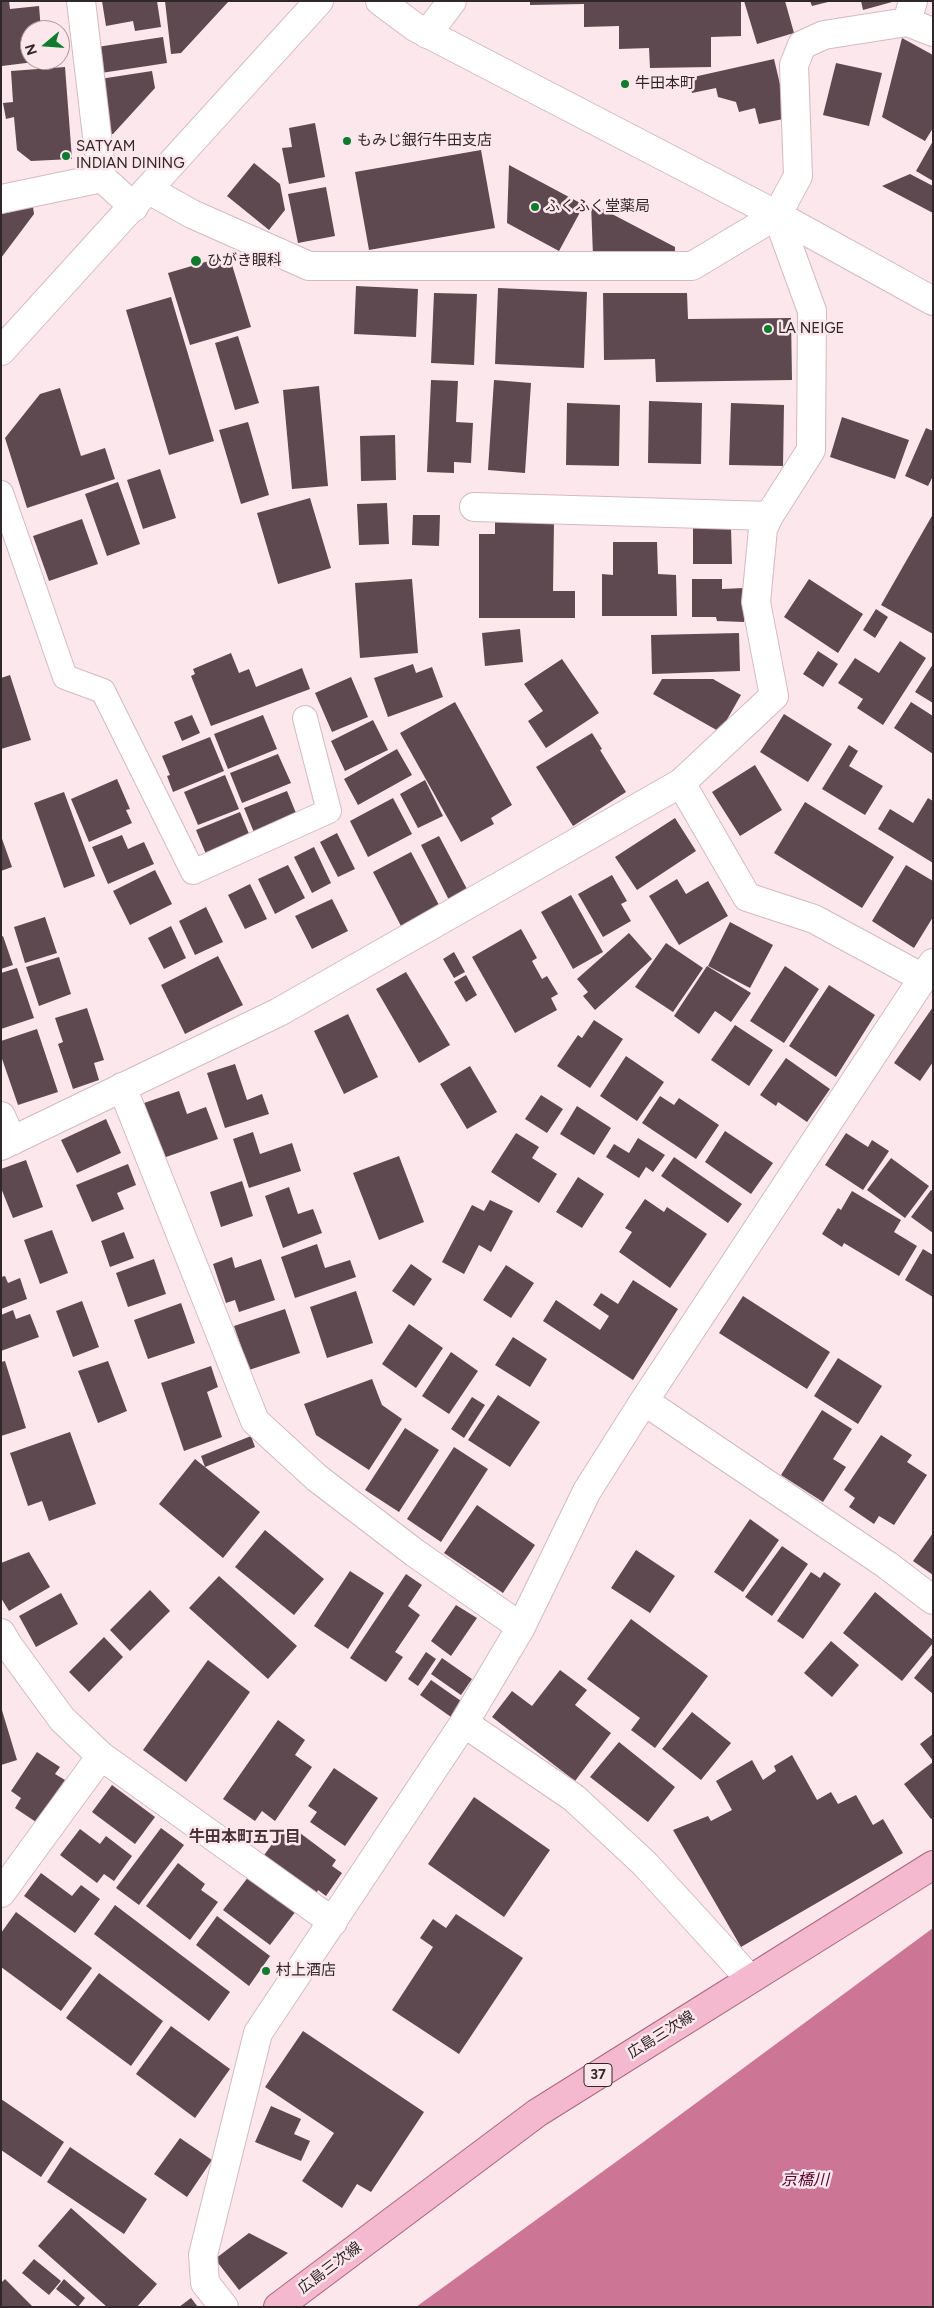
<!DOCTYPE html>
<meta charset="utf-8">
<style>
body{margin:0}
#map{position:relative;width:934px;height:2308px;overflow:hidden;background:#fce7ed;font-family:Figtree,sans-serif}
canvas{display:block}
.frame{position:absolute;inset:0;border:2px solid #30272a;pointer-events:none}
.north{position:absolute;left:20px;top:20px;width:50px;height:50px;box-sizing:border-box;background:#fce7ed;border:1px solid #aa9a9f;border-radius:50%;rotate:252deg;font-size:14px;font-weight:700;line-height:20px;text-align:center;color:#30272a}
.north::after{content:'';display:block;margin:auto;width:18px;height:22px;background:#0f7b2f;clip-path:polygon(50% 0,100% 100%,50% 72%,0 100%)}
</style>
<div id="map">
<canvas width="934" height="2308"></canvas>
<div class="frame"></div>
<div class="north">N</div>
</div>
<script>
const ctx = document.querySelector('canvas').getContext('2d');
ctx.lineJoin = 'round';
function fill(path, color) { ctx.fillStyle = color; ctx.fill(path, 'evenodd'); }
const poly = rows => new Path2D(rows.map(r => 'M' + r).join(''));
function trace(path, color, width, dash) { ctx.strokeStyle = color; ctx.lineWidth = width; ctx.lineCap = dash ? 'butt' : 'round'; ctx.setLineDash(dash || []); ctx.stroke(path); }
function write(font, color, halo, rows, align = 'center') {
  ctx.font = font + ' Figtree,"Noto Sans JP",sans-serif'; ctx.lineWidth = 5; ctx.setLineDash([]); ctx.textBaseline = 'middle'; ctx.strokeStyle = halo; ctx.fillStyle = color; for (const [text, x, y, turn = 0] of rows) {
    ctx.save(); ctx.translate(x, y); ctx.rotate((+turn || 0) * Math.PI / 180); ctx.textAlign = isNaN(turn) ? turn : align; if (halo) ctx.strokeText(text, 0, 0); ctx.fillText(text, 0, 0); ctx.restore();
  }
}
const water = poly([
 [933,1928,933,2307,416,2307,642,2143]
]);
const building = poly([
 [9,1,10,9,39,6,41,30,30,30,30,60,42,61,2,66,1,2],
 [102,1,157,1,161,27,135,31,133,21,106,26],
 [165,1,229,1,181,53,171,54],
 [530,1,741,1,741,36,711,37,711,67,650,68,649,48,619,49,619,26,584,27,584,4,530,5],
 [744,1,785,1,794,33,757,44],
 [810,1,828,1,828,2,812,6],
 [861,1,892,1,892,2,863,10],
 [163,37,167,63,101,73,97,47],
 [902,38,933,55,933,128,925,141,882,117],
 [774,59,788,118,759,124,755,108,739,112,736,102,718,97,716,88,692,93,689,78],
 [836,63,882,73,869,126,823,115],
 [65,67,72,159,31,161,17,150,14,117,6,119,3,103,13,102,11,71],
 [152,71,155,88,113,134,109,134,100,79],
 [315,123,325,177,289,184,282,148,292,147,289,128],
 [933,141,933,181,916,171],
 [481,150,495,228,369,250,355,172],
 [254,163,280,184,285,210,269,230,227,196],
 [509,165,584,205,559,251,507,223],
 [910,174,933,186,933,213,882,186],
 [326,187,335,236,298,243,288,194],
 [591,203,675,247,675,254,593,256],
 [33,207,34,214,1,258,1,214],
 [229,255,251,327,190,345,168,273],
 [356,286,418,289,416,337,354,334],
 [498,288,587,292,584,368,495,364],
 [434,293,477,294,474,365,431,363],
 [603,293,687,293,688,319,791,318,792,380,656,382,655,359,604,360],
 [171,297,214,441,169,455,126,310],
 [238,336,259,403,235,410,215,343],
 [431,380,458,381,456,422,473,423,471,463,454,462,454,473,427,472],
 [494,380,531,383,525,473,488,470],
 [319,386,328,486,292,489,283,390],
 [60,388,81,456,105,448,115,479,27,508,5,438,40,394],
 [649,401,702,403,701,464,648,463],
 [567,403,620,405,619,466,566,465],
 [731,403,784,405,783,466,729,465],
 [842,417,909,440,895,479,830,457],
 [248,422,269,495,241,504,219,430],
 [926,428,933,431,933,476,928,486,905,476],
 [395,435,396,480,361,481,360,436],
 [160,469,176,518,143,529,127,480],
 [118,482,140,544,107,556,85,494],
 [310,498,331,568,278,584,257,513],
 [387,503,389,544,359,545,357,504],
 [933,514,933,634,881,605],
 [413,515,440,515,439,546,412,545],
 [82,519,98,564,49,581,33,536],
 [495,522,554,522,553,591,575,591,575,618,479,618,479,534,495,534],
 [693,528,731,528,732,564,693,564],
 [613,542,657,542,658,574,676,575,677,616,602,616,602,574,613,575],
 [412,579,418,653,360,658,355,583],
 [692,579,722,579,722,589,744,588,744,622,717,621,716,617,692,617],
 [809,579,863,614,838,653,784,617],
 [876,609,888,617,875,638,863,630],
 [520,629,523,662,485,666,482,633],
 [739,633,740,671,652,674,651,635],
 [900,641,926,658,883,725,857,708,863,699,838,683,855,658,879,673],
 [818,651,838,664,823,687,803,674],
 [231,653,239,673,249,669,256,687,302,668,310,689,211,726,191,676,195,674,193,669],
 [562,659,599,713,546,748,528,721,543,711,524,684],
 [413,664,416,673,432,667,443,697,388,717,374,678],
 [933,664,933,703,915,692],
 [10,675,31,740,1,749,1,678],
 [351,677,368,717,332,732,315,693],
 [662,679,713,679,741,695,720,732,653,694],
 [455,702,512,805,491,818,494,824,461,842,400,733],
 [911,702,933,716,933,754,894,728],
 [784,714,832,744,808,782,760,752],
 [192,715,200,733,182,741,174,722],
 [263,715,277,749,228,769,214,734],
 [373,720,388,750,345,771,331,741],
 [592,733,602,749,600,750,626,792,573,826,536,767],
 [210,737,224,771,173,792,167,776,170,775,162,756],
 [849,745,858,751,849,766,883,786,865,815,822,789],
 [397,749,412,775,358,805,344,779],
 [278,754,291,783,242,803,230,773],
 [755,765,782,810,740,836,712,792],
 [225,775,239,809,198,825,184,792],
 [117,779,130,809,126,810,132,823,89,842,71,799],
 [425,780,443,816,418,828,400,794],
 [287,791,296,813,276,822,277,825,255,835,244,808],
 [64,792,95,876,64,888,34,803],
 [393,798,412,834,368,857,350,821],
 [928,798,933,801,933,863,878,829,890,809,913,823],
 [805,802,894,857,862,908,774,853],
 [240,812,252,841,208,859,196,830],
 [675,818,696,851,637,890,615,857],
 [337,833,355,869,338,877,320,842],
 [122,835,128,849,144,842,154,864,108,884,92,847],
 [1,836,12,867,1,871],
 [439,836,468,891,449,900,421,845],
 [314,847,331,883,312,893,294,857],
 [411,852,439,905,401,926,373,872],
 [288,865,305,898,275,914,258,879],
 [906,865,933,881,933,917,914,948,872,921],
 [155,870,172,904,130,925,113,891],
 [612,875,627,901,621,904,631,921,603,937,578,894],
 [677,879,686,894,708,881,728,916,679,945,649,896],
 [250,884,267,919,245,929,228,895],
 [571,895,603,952,573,969,541,912],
 [332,899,348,931,312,949,295,916],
 [206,907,223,942,195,955,179,921],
 [45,917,57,953,25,963,14,927],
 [730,922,773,945,750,988,708,966],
 [171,926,186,958,164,969,148,938],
 [521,929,537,958,532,961,542,979,547,976,558,994,551,998,557,1010,515,1033,472,957],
 [629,933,652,959,595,1010,583,996,588,992,577,979],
 [3,936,13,965,1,969,1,937],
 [666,943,703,968,673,1012,635,987],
 [454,952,465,972,454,978,443,959],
 [218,956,243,1005,185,1034,161,985],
 [59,957,71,994,39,1006,26,967],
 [707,966,751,993,731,1022,715,1011,699,1034,674,1016],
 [785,966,819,989,784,1043,750,1021],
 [17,968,34,1018,1,1029,1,973],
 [406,972,450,1045,419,1063,376,989],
 [466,975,477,995,466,1002,454,982],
 [829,985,875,1015,836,1077,789,1046],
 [933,1007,933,1062,920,1081,894,1063],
 [87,1008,104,1060,94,1063,99,1080,73,1089,58,1044,63,1042,55,1018],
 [348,1014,378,1077,344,1094,314,1031],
 [594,1020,623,1039,590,1088,557,1066,578,1035,582,1038],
 [735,1025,773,1050,749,1086,711,1060],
 [37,1029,58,1092,18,1105,1,1056,1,1041],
 [626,1056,664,1082,637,1121,600,1096],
 [786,1058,830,1089,807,1122,778,1102,776,1106,760,1095],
 [235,1064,247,1100,262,1094,269,1114,225,1128,207,1073],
 [470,1066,497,1112,467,1129,440,1084],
 [179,1091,187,1114,206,1107,218,1139,163,1158,144,1103],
 [541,1095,563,1109,547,1133,525,1119],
 [660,1096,674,1105,679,1098,719,1125,696,1159,642,1123],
 [577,1106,611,1128,594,1155,560,1134],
 [106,1119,121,1153,77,1173,61,1140],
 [725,1131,773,1163,751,1194,705,1162],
 [253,1132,260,1154,292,1143,301,1171,249,1188,233,1139],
 [516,1133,539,1147,532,1158,557,1174,539,1203,491,1172],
 [846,1133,868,1147,872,1140,889,1151,863,1190,825,1165],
 [638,1138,665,1155,653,1172,646,1167,639,1178,606,1157,614,1144,629,1153],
 [399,1156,424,1222,379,1240,353,1173],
 [674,1157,742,1204,728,1223,661,1176],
 [891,1158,929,1186,905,1218,867,1190],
 [26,1160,43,1207,13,1218,1,1188,1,1169],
 [128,1164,136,1185,117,1193,124,1209,92,1222,76,1185],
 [578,1177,604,1194,582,1228,556,1212],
 [242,1181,253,1216,221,1227,210,1192],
 [289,1187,298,1214,313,1209,322,1233,283,1248,265,1196],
 [931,1190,933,1191,933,1233,911,1217],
 [852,1191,901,1220,894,1232,917,1246,899,1276,844,1243,842,1247,822,1234,838,1208,841,1210],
 [645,1199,664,1212,667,1207,707,1234,670,1288,619,1252,632,1232,625,1228],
 [490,1200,513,1211,491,1252,479,1245,464,1274,442,1262,472,1205,484,1211],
 [52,1230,68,1273,40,1284,24,1240],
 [124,1232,134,1258,110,1267,101,1241],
 [317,1244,325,1268,350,1260,356,1277,295,1298,281,1257],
 [923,1249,933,1255,933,1297,905,1280],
 [232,1257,235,1268,261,1259,275,1300,239,1312,235,1300,226,1303,213,1264],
 [154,1259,166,1294,128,1307,116,1273],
 [411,1264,432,1279,414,1306,392,1291],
 [506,1265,534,1283,511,1318,483,1300],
 [5,1276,8,1283,20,1278,27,1299,1,1309,1,1277],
 [633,1280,678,1309,633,1380,543,1321,556,1300,600,1330,609,1316,593,1305,601,1293,618,1304],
 [356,1291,373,1343,327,1358,310,1307],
 [743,1296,830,1352,807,1389,719,1333],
 [82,1301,99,1347,73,1357,56,1311],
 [181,1303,195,1343,148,1359,134,1320],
 [285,1309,300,1353,249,1370,234,1326],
 [13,1310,16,1319,30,1314,39,1337,1,1351,1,1315],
 [409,1324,443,1348,416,1388,382,1364],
 [513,1337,547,1359,530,1387,495,1365],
 [451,1352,478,1371,449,1414,422,1396],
 [838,1358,882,1386,858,1424,814,1396],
 [5,1361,26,1428,1,1436,1,1362],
 [108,1361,127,1411,98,1423,78,1371],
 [211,1366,218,1387,207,1392,222,1437,184,1451,161,1383],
 [372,1379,382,1405,402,1419,369,1470,316,1435,304,1404],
 [498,1395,540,1422,510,1467,468,1440],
 [472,1397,485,1405,464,1438,451,1429],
 [822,1410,852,1429,833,1459,846,1467,823,1502,781,1475],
 [405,1428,439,1450,399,1512,365,1490],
 [70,1432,96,1504,49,1521,42,1501,28,1506,10,1453],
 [881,1435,912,1455,907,1462,927,1475,894,1525,879,1516,874,1524,849,1507,855,1498,844,1490],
 [251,1436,255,1447,205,1467,260,1512,223,1558,159,1504,195,1459,205,1467,201,1456],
 [454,1447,488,1469,441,1542,407,1519],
 [477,1505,535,1545,503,1593,444,1553],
 [750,1519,779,1540,743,1592,714,1572],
 [265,1530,324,1579,294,1615,235,1567],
 [933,1533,933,1575,913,1561],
 [782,1546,808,1564,772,1616,745,1597],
 [636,1550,675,1576,650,1613,611,1588],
 [29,1552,50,1587,9,1611,1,1598,1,1563],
 [350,1571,384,1593,348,1649,314,1626],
 [811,1572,820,1578,824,1572,841,1584,803,1639,777,1621],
 [406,1574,422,1585,408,1606,420,1615,395,1652,403,1657,386,1682,350,1658],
 [219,1576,297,1646,268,1679,189,1608],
 [150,1590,170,1611,130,1651,110,1630],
 [875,1592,933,1640,933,1643,902,1681,843,1633],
 [61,1593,78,1624,36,1647,19,1616],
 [456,1605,477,1618,451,1656,431,1641],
 [631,1619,708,1676,655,1748,631,1730,640,1718,587,1679],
 [104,1637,123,1657,89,1692,69,1672],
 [831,1641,859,1665,832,1697,804,1673],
 [426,1652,436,1659,418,1686,408,1679],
 [933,1654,933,1694,914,1678],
 [442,1658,472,1679,461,1695,431,1674],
 [208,1660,250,1692,186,1782,143,1750],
 [560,1670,587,1690,575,1705,611,1733,575,1781,492,1717,512,1691,532,1706],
 [431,1680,461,1701,451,1717,420,1695],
 [1,1707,17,1760,1,1765],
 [692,1712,731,1743,701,1780,662,1749],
 [278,1720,305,1740,295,1755,312,1767,275,1821,262,1811,255,1821,223,1799],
 [933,1734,933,1761,920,1744],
 [619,1742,675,1787,648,1822,590,1777],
 [37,1752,60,1767,55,1774,65,1780,36,1822,15,1808,21,1798,11,1791],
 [792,1755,817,1800,831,1792,838,1804,856,1795,873,1825,883,1819,903,1853,741,1947,673,1830,708,1816,711,1821,732,1810,716,1781,752,1760,763,1780,776,1771,774,1766],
 [933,1762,933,1818,931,1819,904,1784],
 [334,1768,378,1798,345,1846,310,1822,317,1812,308,1806],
 [112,1785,155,1817,135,1844,92,1812],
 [474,1797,550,1850,504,1917,428,1864],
 [292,1827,336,1860,332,1866,342,1873,326,1896,318,1890,315,1896,262,1858,283,1829,289,1833],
 [161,1828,184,1845,139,1905,116,1888],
 [80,1829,100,1844,106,1836,132,1856,114,1881,104,1874,97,1883,60,1855],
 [178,1863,205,1884,201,1890,218,1902,190,1940,146,1906],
 [41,1873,72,1896,81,1885,100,1899,75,1933,24,1896],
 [249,1876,296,1911,270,1945,223,1910],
 [115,1905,230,1992,209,2021,94,1934],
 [16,1912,92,1968,61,2011,1,1967,1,1933],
 [456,1914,523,1958,459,2054,392,2010,433,1947,420,1938,433,1919,446,1928],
 [217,1916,270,1956,249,1986,196,1945],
 [99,1973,163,2021,131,2066,66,2018],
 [171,2026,230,2069,195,2118,136,2074],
 [303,2031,424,2112,371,2192,357,2184,342,2208,302,2181,334,2133,265,2087],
 [1,2099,64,2142,41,2177,1,2150],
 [271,2106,301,2119,294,2134,310,2141,301,2161,255,2142],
 [180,2138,212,2160,187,2197,154,2174],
 [70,2147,147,2199,124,2234,47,2182],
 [71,2208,157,2284,137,2307,107,2307,38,2246],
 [249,2233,288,2253,239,2290,215,2259],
 [34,2259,61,2281,49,2295,22,2273],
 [5,2279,33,2307,1,2307,1,2283],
 [64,2279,85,2298,78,2307,56,2289],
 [191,2298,198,2307,179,2307]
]);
const service = poly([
 [1,493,65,677,103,691,193,872,329,811,305,718]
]);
const minor = poly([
 [81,1,102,178],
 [907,22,933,32],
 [427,34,452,1],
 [149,190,192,214,309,266,692,266,777,215,798,176,794,65,802,45,824,35,907,22,913,1],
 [1,199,102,178,134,207],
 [474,507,769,516],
 [681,783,747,897,814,919,923,978],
 [122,1087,255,1421,317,1478,415,1553,521,1627],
 [1,1116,12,1141],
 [1,1146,279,1012,681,783,774,696,756,602,763,529,769,516,811,450,812,311,777,215],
 [644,1401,887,1565,933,1600],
 [1,1633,8,1645,62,1719,101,1756,333,1922],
 [464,1723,574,1798,645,1864,750,1979],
 [1,1893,101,1756],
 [224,2307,205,2283,203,2255,258,2033,464,1723,521,1627,587,1491,644,1401,933,963]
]);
const tertiary = poly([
 [380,1,415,27,777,215,933,301],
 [1,351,319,1]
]);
const primary = poly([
 [278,2307,537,2113,933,1865]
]);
const markers = [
 [625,84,5,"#0f7b2f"],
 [347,141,5,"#0f7b2f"],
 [66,156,5,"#0f7b2f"],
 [535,207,5,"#0f7b2f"],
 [196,261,6,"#0f7b2f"],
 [768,329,5,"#0f7b2f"],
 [266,1971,5,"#0f7b2f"]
];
const shields = [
 [598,2075,28]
];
const shieldNames = [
 ["37",598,2075]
];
const poiNames = [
 ["牛田本町",635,84],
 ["もみじ銀行牛田支店",357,141],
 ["SATYAM",76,147],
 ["INDIAN DINING",76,164],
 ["ふくふく堂薬局",545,207],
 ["ひがき眼科",207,261],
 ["LA NEIGE",778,329],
 ["村上酒店",276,1971]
];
const streetNames = [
 ["広島三次線",661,2035,-32],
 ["広島三次線",330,2268,-37]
];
const neighbourhoodNames = [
 ["牛田本町五丁目",245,1837]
];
const waterNames = [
 ["京橋川",805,2180]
];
fill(water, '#cd7595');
fill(building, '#5e4950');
trace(service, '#d3bac2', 26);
trace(minor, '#d3bac2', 30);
trace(tertiary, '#d3bac2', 30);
trace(primary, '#aa677f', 30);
trace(service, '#fff', 24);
trace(minor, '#fff', 28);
trace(tertiary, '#fff', 28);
trace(primary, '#f4b9ce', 28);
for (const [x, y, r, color] of markers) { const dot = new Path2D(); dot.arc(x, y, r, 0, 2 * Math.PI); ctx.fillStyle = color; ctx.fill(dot); trace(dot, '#fce7ed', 2); }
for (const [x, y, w] of shields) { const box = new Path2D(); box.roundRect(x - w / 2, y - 11.5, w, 23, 4); ctx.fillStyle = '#fce7ed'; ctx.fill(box); trace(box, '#30272a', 1); }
write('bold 14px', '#30272a', null, shieldNames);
write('15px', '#30272a', '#fce7ed', poiNames, 'left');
write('15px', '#30272a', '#fce7ed', streetNames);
write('bold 16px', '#47343a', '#fce7ed', neighbourhoodNames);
write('italic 16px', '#56032e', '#fce7ed', waterNames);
</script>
